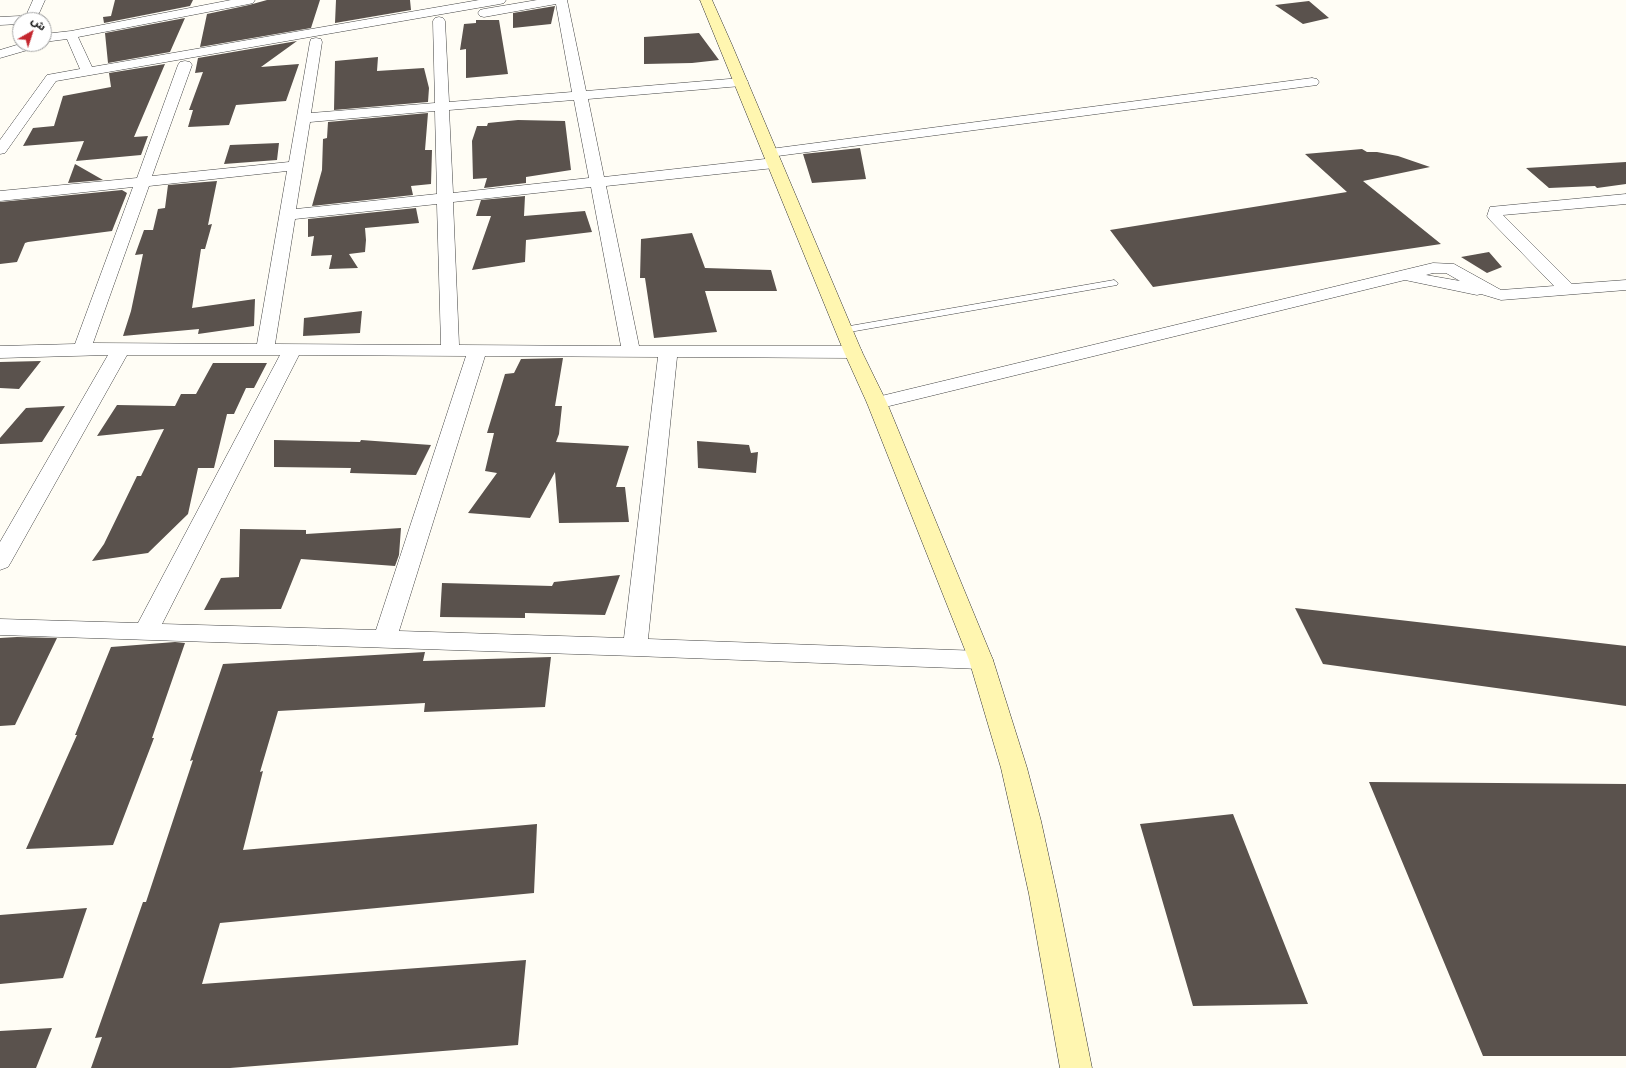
<!DOCTYPE html>
<meta charset="utf-8">
<style>
body{margin:0}
#map{position:relative;width:1626px;height:1068px;overflow:hidden;background:#fffdf5;font-family:"Libre Baskerville","Noto Sans Arabic",serif}
canvas{display:block}
.north{position:absolute;left:12px;top:12px;width:40px;height:40px;box-sizing:border-box;background:#fff;border:1px solid #a0a0a0;border-radius:50%;rotate:39deg;font-size:11px;font-weight:700;line-height:16px;text-align:center;color:#111}
.north::after{content:'';display:block;margin:auto;width:14px;height:18px;background:#c4262e;clip-path:polygon(50% 0,100% 100%,50% 72%,0 100%)}
</style>
<div id="map">
<canvas width="1626" height="1068"></canvas>
<div class="north">ش</div>
</div>
<script>
const ctx = document.querySelector('canvas').getContext('2d');
ctx.lineJoin = 'round';
function fill(path, color) { ctx.fillStyle = color; ctx.fill(path, 'evenodd'); }
const poly = rows => new Path2D(rows.map(r => 'M' + r).join(''));
function trace(path, color, width, dash) { ctx.strokeStyle = color; ctx.lineWidth = width; ctx.lineCap = dash ? 'butt' : 'round'; ctx.setLineDash(dash || []); ctx.stroke(path); }
const building = poly([
 [115,0,193,0,190,6,104,23,103,17,111,16],
 [267,0,320,0,311,28,200,47,207,14,249,5],
 [336,0,410,0,411,10,335,23],
 [1309,1,1329,18,1303,24,1275,5],
 [555,6,551,24,513,28,513,13],
 [185,18,170,52,108,63,105,33],
 [476,20,499,20,508,74,466,78,466,49,460,50,464,24,476,23],
 [699,33,719,60,692,63,644,64,644,37],
 [297,41,261,67,299,64,286,101,236,105,229,125,188,127,193,110,189,110,203,72,195,73,198,58],
 [378,57,377,71,424,68,429,88,428,102,334,110,335,61],
 [165,64,134,137,148,136,141,155,76,161,84,141,23,146,33,128,54,126,63,96,111,87,109,73],
 [428,113,425,150,432,150,431,184,411,186,413,195,312,206,322,170,323,139,327,138,328,122],
 [518,120,565,121,571,170,526,177,526,183,484,188,487,178,473,179,472,141,477,126,487,126,488,123],
 [279,143,277,160,224,164,230,145],
 [860,148,866,179,812,183,803,154],
 [1362,149,1367,152,1377,152,1398,156,1430,167,1363,181,1441,244,1153,287,1110,230,1347,192,1305,154],
 [1626,162,1626,184,1597,188,1595,186,1549,188,1526,168],
 [75,164,103,180,68,183],
 [217,181,208,225,212,224,205,249,201,249,192,308,255,299,254,326,198,334,199,329,123,336,131,311,143,254,135,255,144,230,153,230,158,209,165,208,168,185],
 [122,190,127,193,112,231,28,242,25,243,17,262,0,264,0,202],
 [525,196,524,216,585,211,592,232,526,240,525,262,472,270,491,216,476,216,481,200],
 [416,208,419,223,365,228,366,240,365,252,349,254,358,268,329,269,332,255,311,256,314,236,308,237,308,219],
 [692,233,705,268,771,270,777,291,705,291,717,332,654,338,645,278,640,278,641,239],
 [1489,252,1502,267,1487,273,1461,257],
 [362,311,360,333,303,336,304,318],
 [563,358,555,406,562,406,559,434,556,442,629,446,616,487,625,487,629,522,559,523,555,472,530,518,468,513,497,473,485,471,494,433,487,433,505,374,514,373,521,359],
 [41,361,19,389,0,388,0,362],
 [213,363,267,363,254,388,246,388,234,414,227,414,214,468,198,468,188,514,148,553,92,561,104,544,137,476,141,476,164,429,97,436,117,405,175,406,181,394,196,394],
 [65,406,42,442,0,444,0,438,26,408],
 [274,440,360,442,361,440,431,445,416,475,350,473,351,468,274,467],
 [697,441,749,445,751,453,758,452,756,473,698,468],
 [401,528,399,555,395,566,301,559,281,609,204,610,221,578,239,577,240,529,306,530,306,534],
 [620,575,605,615,525,613,525,618,440,617,442,583,552,586,554,582],
 [1295,608,1626,646,1626,706,1323,664],
 [17,637,57,638,15,725,0,726,0,638],
 [175,642,185,643,152,738,154,738,113,845,26,849,77,735,75,735,111,647],
 [425,652,423,661,551,657,545,707,424,712,425,703,278,711,260,772,263,771,243,850,537,824,534,893,220,923,202,984,526,960,518,1045,230,1068,91,1068,102,1037,95,1038,143,902,146,902,193,760,190,761,223,664],
 [1369,782,1626,784,1626,1056,1483,1056],
 [1233,814,1308,1004,1193,1006,1140,824],
 [87,908,63,978,0,984,0,915],
 [52,1028,36,1068,0,1068,0,1031]
]);
const lane = poly([
 [1114,280,1118,283,1117,285,844,333,839,330,844,327,1114,280]
]);
const street = poly([
 [33,0,45,0,36,20,20,20,20,24,0,25,0,17,20,16,25,18,33,0],
 [231,0,255,0,253,3,249,4,78,37,92,67,479,0,506,0,504,3,500,4,56,81,5,153,0,154,0,140,47,75,80,69,67,39,44,42,44,34,71,31,231,0],
 [537,0,567,0,586,91,741,78,746,79,748,82,746,85,741,86,588,99,604,177,774,158,779,160,782,163,779,166,774,168,606,186,639,346,853,346,860,348,862,352,860,356,853,358,677,357,648,639,981,651,990,654,993,660,990,666,981,669,635,656,0,635,0,619,138,623,280,355,127,355,11,562,8,567,0,570,0,542,108,355,0,358,0,346,75,344,133,187,0,201,0,191,137,178,178,65,180,62,185,61,190,62,192,65,152,176,289,162,310,42,311,39,316,38,321,39,322,42,311,113,435,103,433,21,435,18,439,17,443,18,445,21,449,102,572,92,556,4,484,17,480,16,478,13,480,10,484,9,537,0],
 [574,100,589,178,453,193,449,110,574,100],
 [435,111,437,194,296,209,310,122,435,111],
 [287,171,257,344,93,343,149,186,287,171],
 [591,187,621,346,459,345,453,202,591,187],
 [437,204,441,345,275,344,295,219,437,204],
 [299,355,466,356,376,630,162,624,299,355],
 [485,356,658,357,624,638,399,631,485,356],
 [20,44,39,44,38,47,0,58,0,50,20,44],
 [1312,78,1317,79,1319,82,1317,85,770,157,765,156,763,153,765,150,770,149,1312,78],
 [1626,194,1626,204,1503,215,1572,284,1626,280,1626,290,1501,300,1481,294,1477,295,1405,280,877,409,870,407,867,403,870,399,877,397,1433,263,1454,264,1501,290,1554,286,1489,219,1487,216,1490,207,1626,194],
 [1433,273,1446,273,1460,281,1426,275,1433,273]
]);
const secondary = poly([
 [700,0,712,0,732,45,862,352,887,403,993,660,1027,768,1041,821,1057,894,1092,1068,1060,1068,1029,894,1013,821,1001,768,969,660,867,403,844,352,700,0]
]);
fill(building, '#5a524d');
trace(lane, '#444', 1);
trace(street, '#444', 1);
trace(secondary, '#333', 1);
fill(lane, '#fff');
fill(street, '#fff');
fill(secondary, '#fff6b0');
</script>
